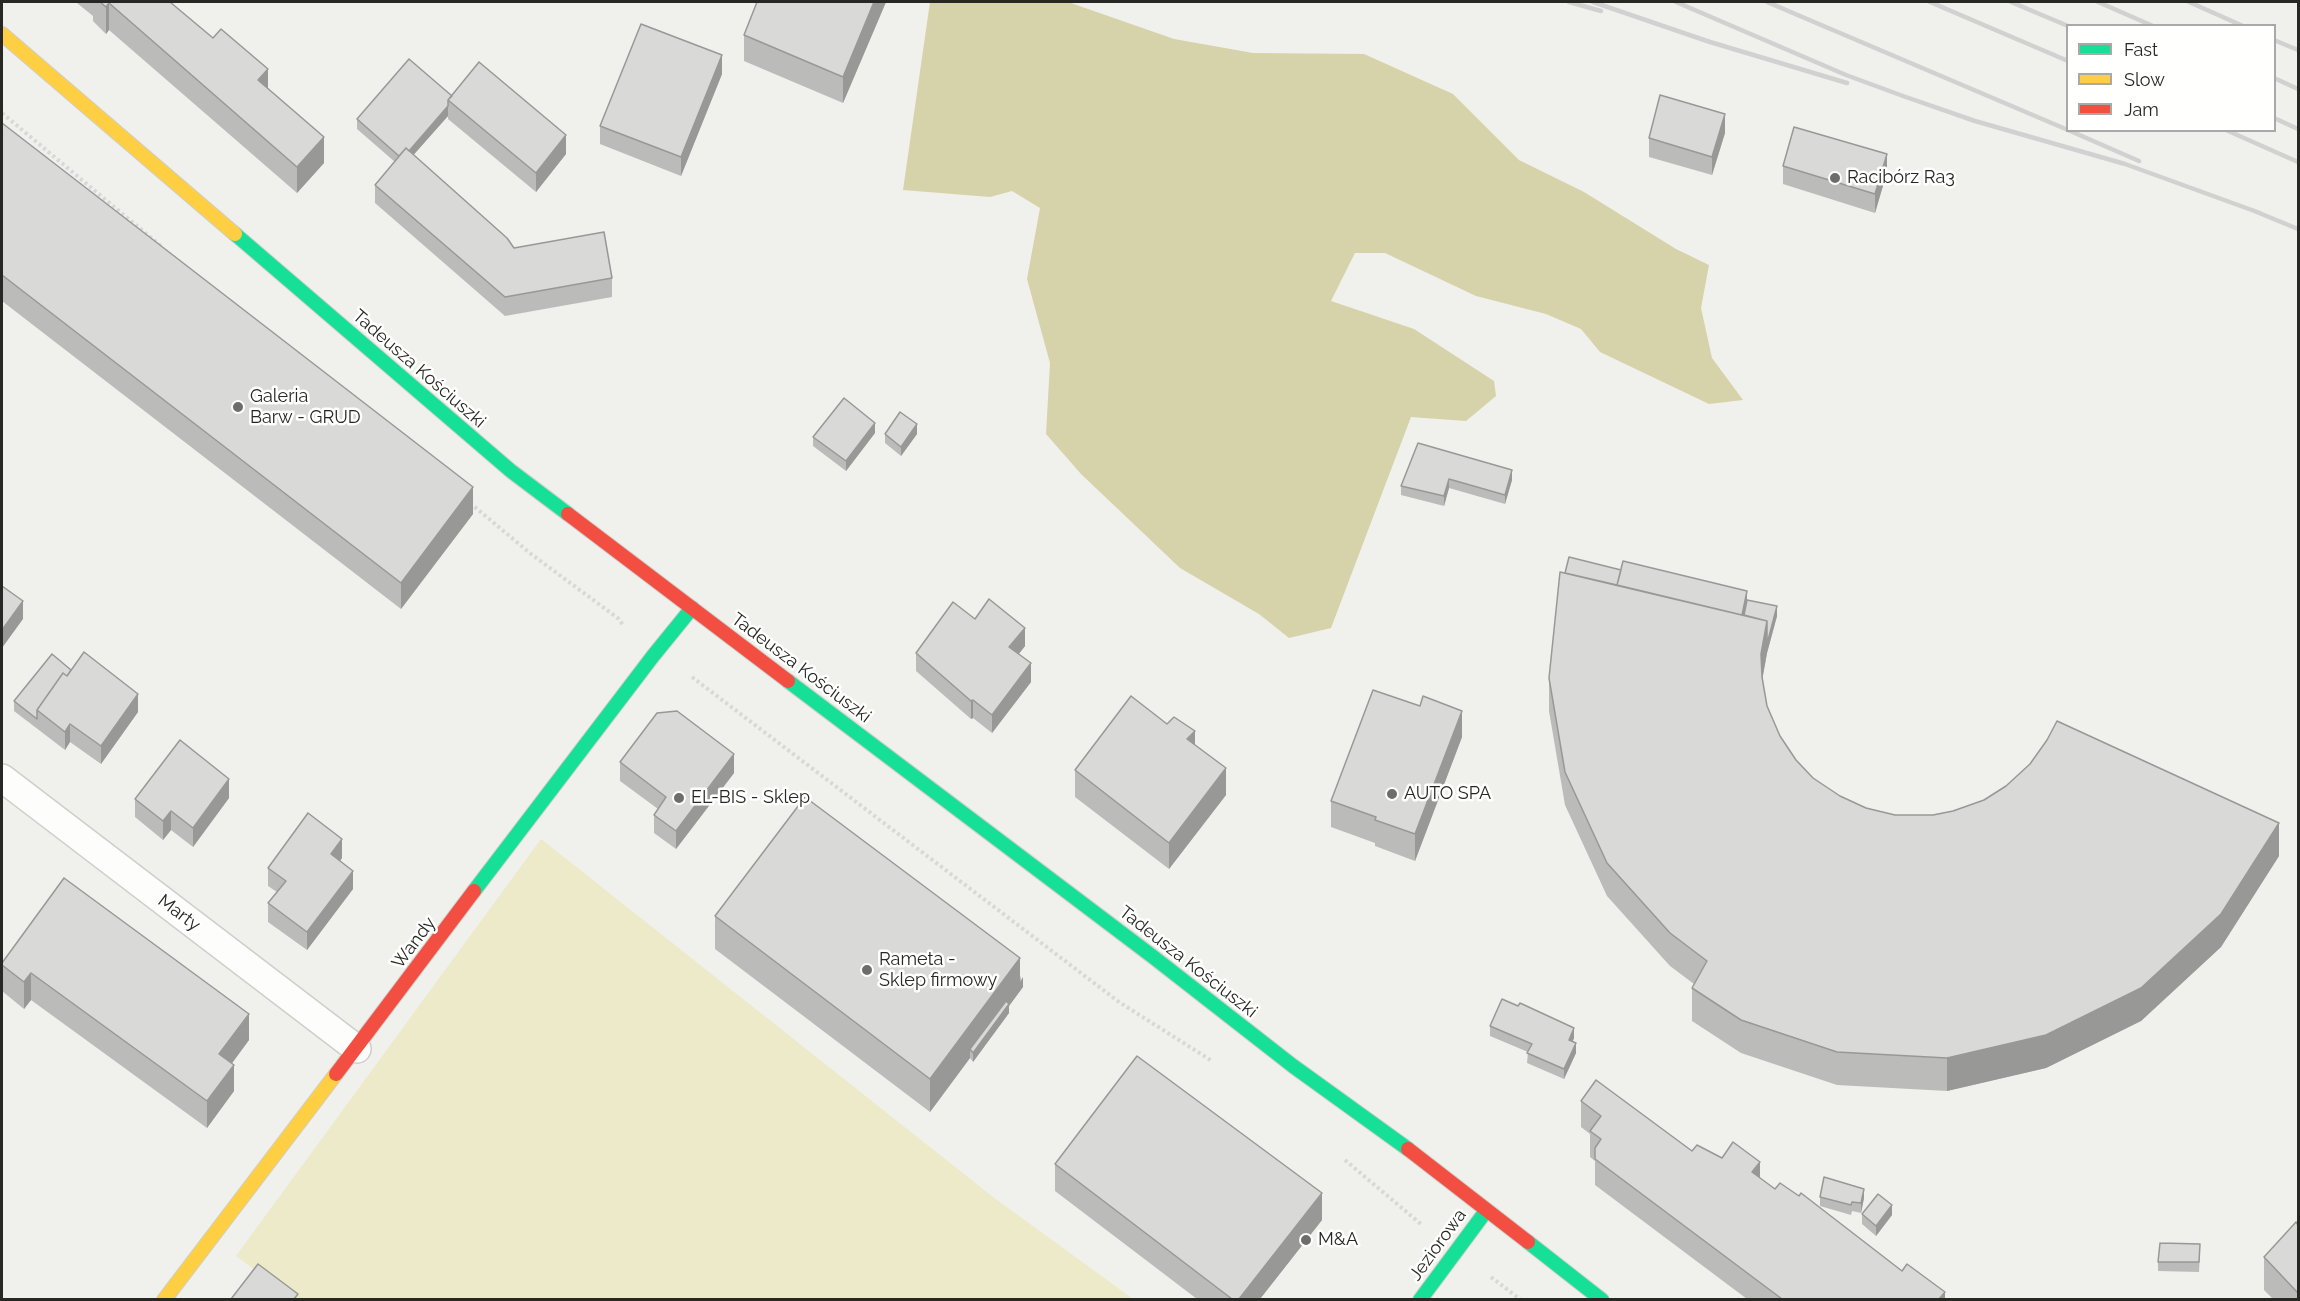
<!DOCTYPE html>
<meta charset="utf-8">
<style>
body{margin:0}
#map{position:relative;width:2300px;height:1301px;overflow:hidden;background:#f0f0ec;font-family:Raleway,sans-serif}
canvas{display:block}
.frame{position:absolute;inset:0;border:3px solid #272724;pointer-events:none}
.legend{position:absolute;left:2066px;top:24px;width:210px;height:108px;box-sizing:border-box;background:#fffffe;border:2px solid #a9a9a7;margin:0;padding:8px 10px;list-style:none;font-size:18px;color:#272724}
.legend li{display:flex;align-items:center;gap:12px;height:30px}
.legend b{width:30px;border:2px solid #a9a9a7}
</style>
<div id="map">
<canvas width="2300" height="1301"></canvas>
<div class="frame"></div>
<ul class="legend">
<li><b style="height:8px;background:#16e098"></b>Fast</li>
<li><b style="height:8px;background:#ffcf43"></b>Slow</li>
<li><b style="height:8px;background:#f24e42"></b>Jam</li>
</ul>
</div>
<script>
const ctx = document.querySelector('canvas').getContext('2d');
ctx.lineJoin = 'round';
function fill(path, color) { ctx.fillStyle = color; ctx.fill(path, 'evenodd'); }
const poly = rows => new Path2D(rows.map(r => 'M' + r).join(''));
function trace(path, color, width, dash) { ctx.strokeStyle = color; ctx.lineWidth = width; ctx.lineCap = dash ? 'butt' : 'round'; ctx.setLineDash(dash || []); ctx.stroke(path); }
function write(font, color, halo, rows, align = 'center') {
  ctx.font = font + ' Raleway,sans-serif'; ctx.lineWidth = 5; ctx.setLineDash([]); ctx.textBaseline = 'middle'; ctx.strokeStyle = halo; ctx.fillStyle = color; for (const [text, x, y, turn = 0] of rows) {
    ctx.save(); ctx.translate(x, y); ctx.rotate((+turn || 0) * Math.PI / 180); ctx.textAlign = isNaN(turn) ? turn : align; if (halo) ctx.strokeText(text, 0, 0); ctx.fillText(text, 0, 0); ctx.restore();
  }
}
const green = poly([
 [541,839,993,1197,1133,1299,295,1299,236,1256]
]);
const forest = poly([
 [930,2,1068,2,1174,39,1253,53,1364,54,1453,94,1519,160,1584,192,1676,249,1709,265,1701,308,1712,358,1743,400,1709,404,1600,352,1581,329,1546,314,1476,296,1385,253,1355,253,1331,301,1414,329,1494,381,1496,396,1466,421,1411,417,1331,628,1289,638,1259,614,1180,568,1081,474,1046,434,1050,363,1027,279,1040,208,1012,191,990,197,903,190]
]);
const path = poly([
 [2,113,162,247],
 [470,503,531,554,619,619,623,625],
 [692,677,1119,1002,1212,1061],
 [1345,1160,1422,1225],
 [1491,1277,1521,1300]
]);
const lane = poly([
 [2,778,357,1049]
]);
const fast = poly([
 [235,234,511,471,568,514],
 [788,681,1152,956,1293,1066,1408,1149],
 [474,891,653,656,692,608],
 [1528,1242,1602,1300],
 [1420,1300,1486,1211]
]);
const slow = poly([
 [2,34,235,234],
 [164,1300,336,1074]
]);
const jam = poly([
 [568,514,788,681],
 [336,1074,474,891],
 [1408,1149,1528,1242]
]);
const rail = poly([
 [1569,2,1601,11],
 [1593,2,1710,42,1847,83],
 [1676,2,1846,75,1903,96,1975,121,2125,164,2260,213],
 [1767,2,2068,130],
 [1930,2,2068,61],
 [2011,2,2068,26],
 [2098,2,2153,26],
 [2189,2,2243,26],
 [2274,40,2298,50],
 [2274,78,2298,89],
 [2274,118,2298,129],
 [2068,130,2139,161],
 [2226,130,2298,162],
 [2252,210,2298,229]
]);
const wall = poly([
 [77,2,170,2,268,88,324,163,297,193,109,30,106,34,93,21,93,16,77,3],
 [757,2,886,2,843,103,744,61,744,35],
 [722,74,681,176,600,144,600,126],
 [452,96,566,154,536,192,448,119,448,116,413,155,514,248,612,278,612,297,505,316,375,203,375,185,395,162,357,129,357,119],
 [2,123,473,514,401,609,2,301],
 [1725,133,1712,175,1649,157,1649,138],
 [1783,166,1887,172,1875,213,1783,184],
 [875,433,846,471,813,446,813,437],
 [885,434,917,434,901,456,885,443],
 [1418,443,1512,480,1505,504,1449,488,1444,506,1401,495,1401,486],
 [1565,573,1747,600,1777,616,1767,653,1762,681,1767,706,1780,736,1796,760,1813,778,1840,796,1866,808,1895,815,2279,856,2221,947,2141,1021,2046,1068,1947,1091,1837,1085,1741,1053,1692,1021,1692,988,1694,984,1670,966,1607,896,1565,805,1549,711,1549,678],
 [975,619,1025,646,1019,654,1031,682,992,733,973,718,971,719,916,671,916,653],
 [71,670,138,712,101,764,70,742,65,750,14,711,14,701],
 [1462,737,1415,861,1375,846,1375,843,1331,827,1331,801],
 [1195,744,1226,795,1169,869,1075,797,1075,770],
 [620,762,734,773,676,849,654,833,654,815,658,809,620,781],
 [229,798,193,847,171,830,163,840,135,817,135,799],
 [342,858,340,861,353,889,307,950,268,922,268,903,277,892,268,886,268,868],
 [715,916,1020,975,1023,987,1009,1006,1009,1013,973,1062,970,1058,930,1112,715,949],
 [2,963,249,1040,232,1063,234,1091,207,1128,31,1000,24,1009,2,991],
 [1490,1026,1574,1038,1573,1041,1576,1053,1564,1079,1527,1063,1528,1052,1490,1036],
 [1581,1101,1692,1151,1722,1158,1760,1178,1775,1189,1945,1299,1747,1299,1595,1185,1595,1161,1590,1157,1590,1134,1581,1127],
 [1055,1164,1322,1220,1260,1299,1197,1299,1055,1191],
 [1820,1197,1864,1198,1861,1213,1852,1211,1851,1215,1820,1206],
 [1862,1214,1892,1215,1876,1236,1862,1224],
 [2298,1225,2298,1299,2273,1299,2264,1290,2264,1257],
 [2200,1253,2199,1272,2158,1271,2158,1262]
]);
const shadedWall = poly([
 [874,2,886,2,843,103,843,77],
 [109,3,109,30,106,34,106,7],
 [722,55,722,74,681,176,681,157],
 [268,69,268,95,258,80],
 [448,106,448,116,402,168,402,159],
 [1725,114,1725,133,1712,175,1712,157],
 [566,135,566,154,536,192,536,173],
 [324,137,324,163,297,193,297,167],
 [1887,154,1887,172,1875,213,1875,194],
 [875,423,875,433,846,471,846,461],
 [917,424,917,434,901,456,901,447],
 [1512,470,1512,480,1505,504,1505,495],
 [1449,479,1449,488,1444,506,1444,496],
 [473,487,473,514,401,609,401,583],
 [1747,591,1747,609,1738,628],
 [23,601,23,619,2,648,2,630],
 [1777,606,1777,616,1767,653,1761,686,1761,654,1767,621],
 [1025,628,1025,646,1009,666,1009,647],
 [1031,663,1031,682,992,733,992,715],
 [138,694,138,712,101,764,101,746],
 [973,700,973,718,971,719,971,701],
 [1462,711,1462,737,1415,861,1415,834],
 [70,724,70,742,65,750,65,732],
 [1195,731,1195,758,1187,739],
 [734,754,734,773,676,849,676,831],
 [1226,768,1226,795,1169,869,1169,843],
 [229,779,229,798,193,847,193,828],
 [171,811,171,830,163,840,163,821],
 [2279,823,2279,856,2221,947,2141,1021,2046,1068,1947,1091,1947,1058],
 [342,839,342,858,331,873,331,854],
 [353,871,353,889,307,950,307,932],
 [1020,958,1020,982,1023,977,1023,987,1009,1006,1009,1013,973,1062,973,1053,970,1049,970,1058,930,1112,930,1079],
 [31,973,31,1000,24,1009,24,982],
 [249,1014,249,1040,219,1081,219,1054],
 [1574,1028,1574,1038,1569,1049,1569,1040],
 [1576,1043,1576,1053,1564,1079,1564,1069],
 [234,1065,234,1091,207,1128,207,1101],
 [1760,1162,1760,1189,1752,1172],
 [1864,1189,1864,1198,1861,1213,1861,1203],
 [1322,1193,1322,1220,1260,1299,1239,1299],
 [1892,1205,1892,1215,1876,1236,1876,1226],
 [1945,1292,1945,1299,1939,1299]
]);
const building = poly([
 [100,2,170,2,213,38,221,29,268,69,258,80,324,137,297,167,109,3,106,7,100,2],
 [757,2,874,2,843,77,744,35,757,2],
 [641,24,722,55,681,157,600,126,641,24],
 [409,59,452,96,448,100,448,106,409,151,406,148,399,156,357,119,409,59],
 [479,62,566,135,536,173,448,100,479,62],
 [1660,95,1725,114,1712,157,1649,138,1660,95],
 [2,123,473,487,401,583,2,275,2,123],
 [1794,127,1887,154,1875,194,1783,166,1794,127],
 [406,148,507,238,514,248,604,232,612,278,505,297,375,185,406,148],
 [844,398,875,423,846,461,813,437,844,398],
 [900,412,917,424,901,447,885,434,900,412],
 [1418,443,1512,470,1505,495,1449,479,1444,496,1401,486,1418,443],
 [1569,557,1621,570,1617,585,1565,573,1569,557],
 [1623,561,1747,591,1742,615,1617,585,1623,561],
 [1560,572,1767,621,1761,654,1762,677,1767,706,1780,736,1796,760,1813,778,1840,796,1866,808,1895,815,1933,815,1953,811,1984,800,2006,786,2030,764,2047,740,2057,721,2279,823,2221,914,2141,988,2046,1035,1947,1058,1837,1052,1741,1020,1692,988,1707,961,1670,933,1607,863,1565,772,1549,678,1560,572],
 [2,586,23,601,2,630,2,586],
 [989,599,1025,628,1009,647,1031,663,992,715,973,700,971,701,916,653,953,602,975,619,989,599],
 [1747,600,1777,606,1767,644,1767,621,1744,615,1747,600],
 [84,652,138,694,101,746,70,724,65,732,37,710,63,673,67,676,84,652],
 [52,654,71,670,67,676,63,673,37,710,37,719,14,701,52,654],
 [1373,690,1420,706,1423,696,1462,711,1415,834,1375,820,1376,817,1331,801,1373,690],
 [1131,696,1167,724,1174,717,1195,731,1187,739,1226,768,1169,843,1075,770,1131,696],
 [677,711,734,754,676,831,654,815,666,797,620,762,657,713,677,711],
 [180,740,229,779,193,828,171,811,163,821,135,799,180,740],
 [805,797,1020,958,930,1079,715,916,805,797],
 [308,813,342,839,331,854,353,871,307,932,268,903,286,881,268,868,308,813],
 [64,878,249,1014,219,1054,234,1065,207,1101,31,973,24,982,2,965,2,963,64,878],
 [1502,999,1518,1006,1520,1003,1574,1028,1569,1040,1576,1043,1564,1069,1527,1053,1532,1044,1490,1026,1502,999],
 [1006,1001,1009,1004,973,1053,970,1049,1006,1001],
 [1137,1056,1322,1193,1239,1299,1232,1299,1055,1164,1137,1056],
 [1596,1080,1692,1151,1697,1145,1722,1158,1733,1142,1760,1162,1752,1172,1775,1189,1780,1183,1799,1196,1801,1193,1902,1271,1907,1264,1945,1292,1939,1299,1782,1299,1595,1159,1595,1148,1601,1139,1590,1131,1601,1116,1581,1101,1596,1080],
 [1824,1177,1864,1189,1861,1203,1852,1202,1851,1205,1820,1197,1824,1177],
 [1878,1194,1892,1205,1876,1226,1862,1214,1878,1194],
 [2296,1222,2298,1225,2298,1293,2264,1257,2296,1222],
 [2160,1243,2200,1244,2199,1262,2158,1262,2160,1243],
 [258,1264,298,1294,294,1299,231,1299,258,1264]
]);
const markers = [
 [1835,178,6,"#6d6d6a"],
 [238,407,6,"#6d6d6a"],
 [1392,794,6,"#6d6d6a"],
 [679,798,6,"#6d6d6a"],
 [867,970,6,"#6d6d6a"],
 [1306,1240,6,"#6d6d6a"]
];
const poiNames = [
 ["Racibórz Ra3",1847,178],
 ["Galeria",250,397],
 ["Barw - GRUD",250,418],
 ["AUTO SPA",1404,794],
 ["EL-BIS - Sklep",691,798],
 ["Rameta -",879,960],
 ["Sklep firmowy",879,981],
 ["M&A",1318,1240]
];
const streetNames = [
 ["Tadeusza Kościuszki",419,369,41],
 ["Tadeusza Kościuszki",801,668,37],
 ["Marty",179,913,37],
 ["Wandy",414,943,-53],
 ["Tadeusza Kościuszki",1188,962,38],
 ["Jeziorowa",1438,1245,-54]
];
fill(green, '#eceac9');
fill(forest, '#d6d3aa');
trace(lane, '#cececa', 30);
trace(fast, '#cececa', 16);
trace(slow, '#cececa', 16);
trace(jam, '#cececa', 16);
trace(path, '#d8d8d8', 4, [3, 3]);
trace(lane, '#fdfdfc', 27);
trace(fast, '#16e098', 14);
trace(slow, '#ffcf43', 14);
trace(jam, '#f24e42', 14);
trace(rail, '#d1d1d1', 4.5);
fill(wall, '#bbbbba');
fill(shadedWall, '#989897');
fill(building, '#d9d9d8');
trace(building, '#989897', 1.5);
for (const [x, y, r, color] of markers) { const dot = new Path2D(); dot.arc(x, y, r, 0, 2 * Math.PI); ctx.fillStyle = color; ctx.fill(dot); trace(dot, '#fffffe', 2); }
write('18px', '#272724', '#fffffe', poiNames, 'left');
write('18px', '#272724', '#fffffe', streetNames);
</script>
